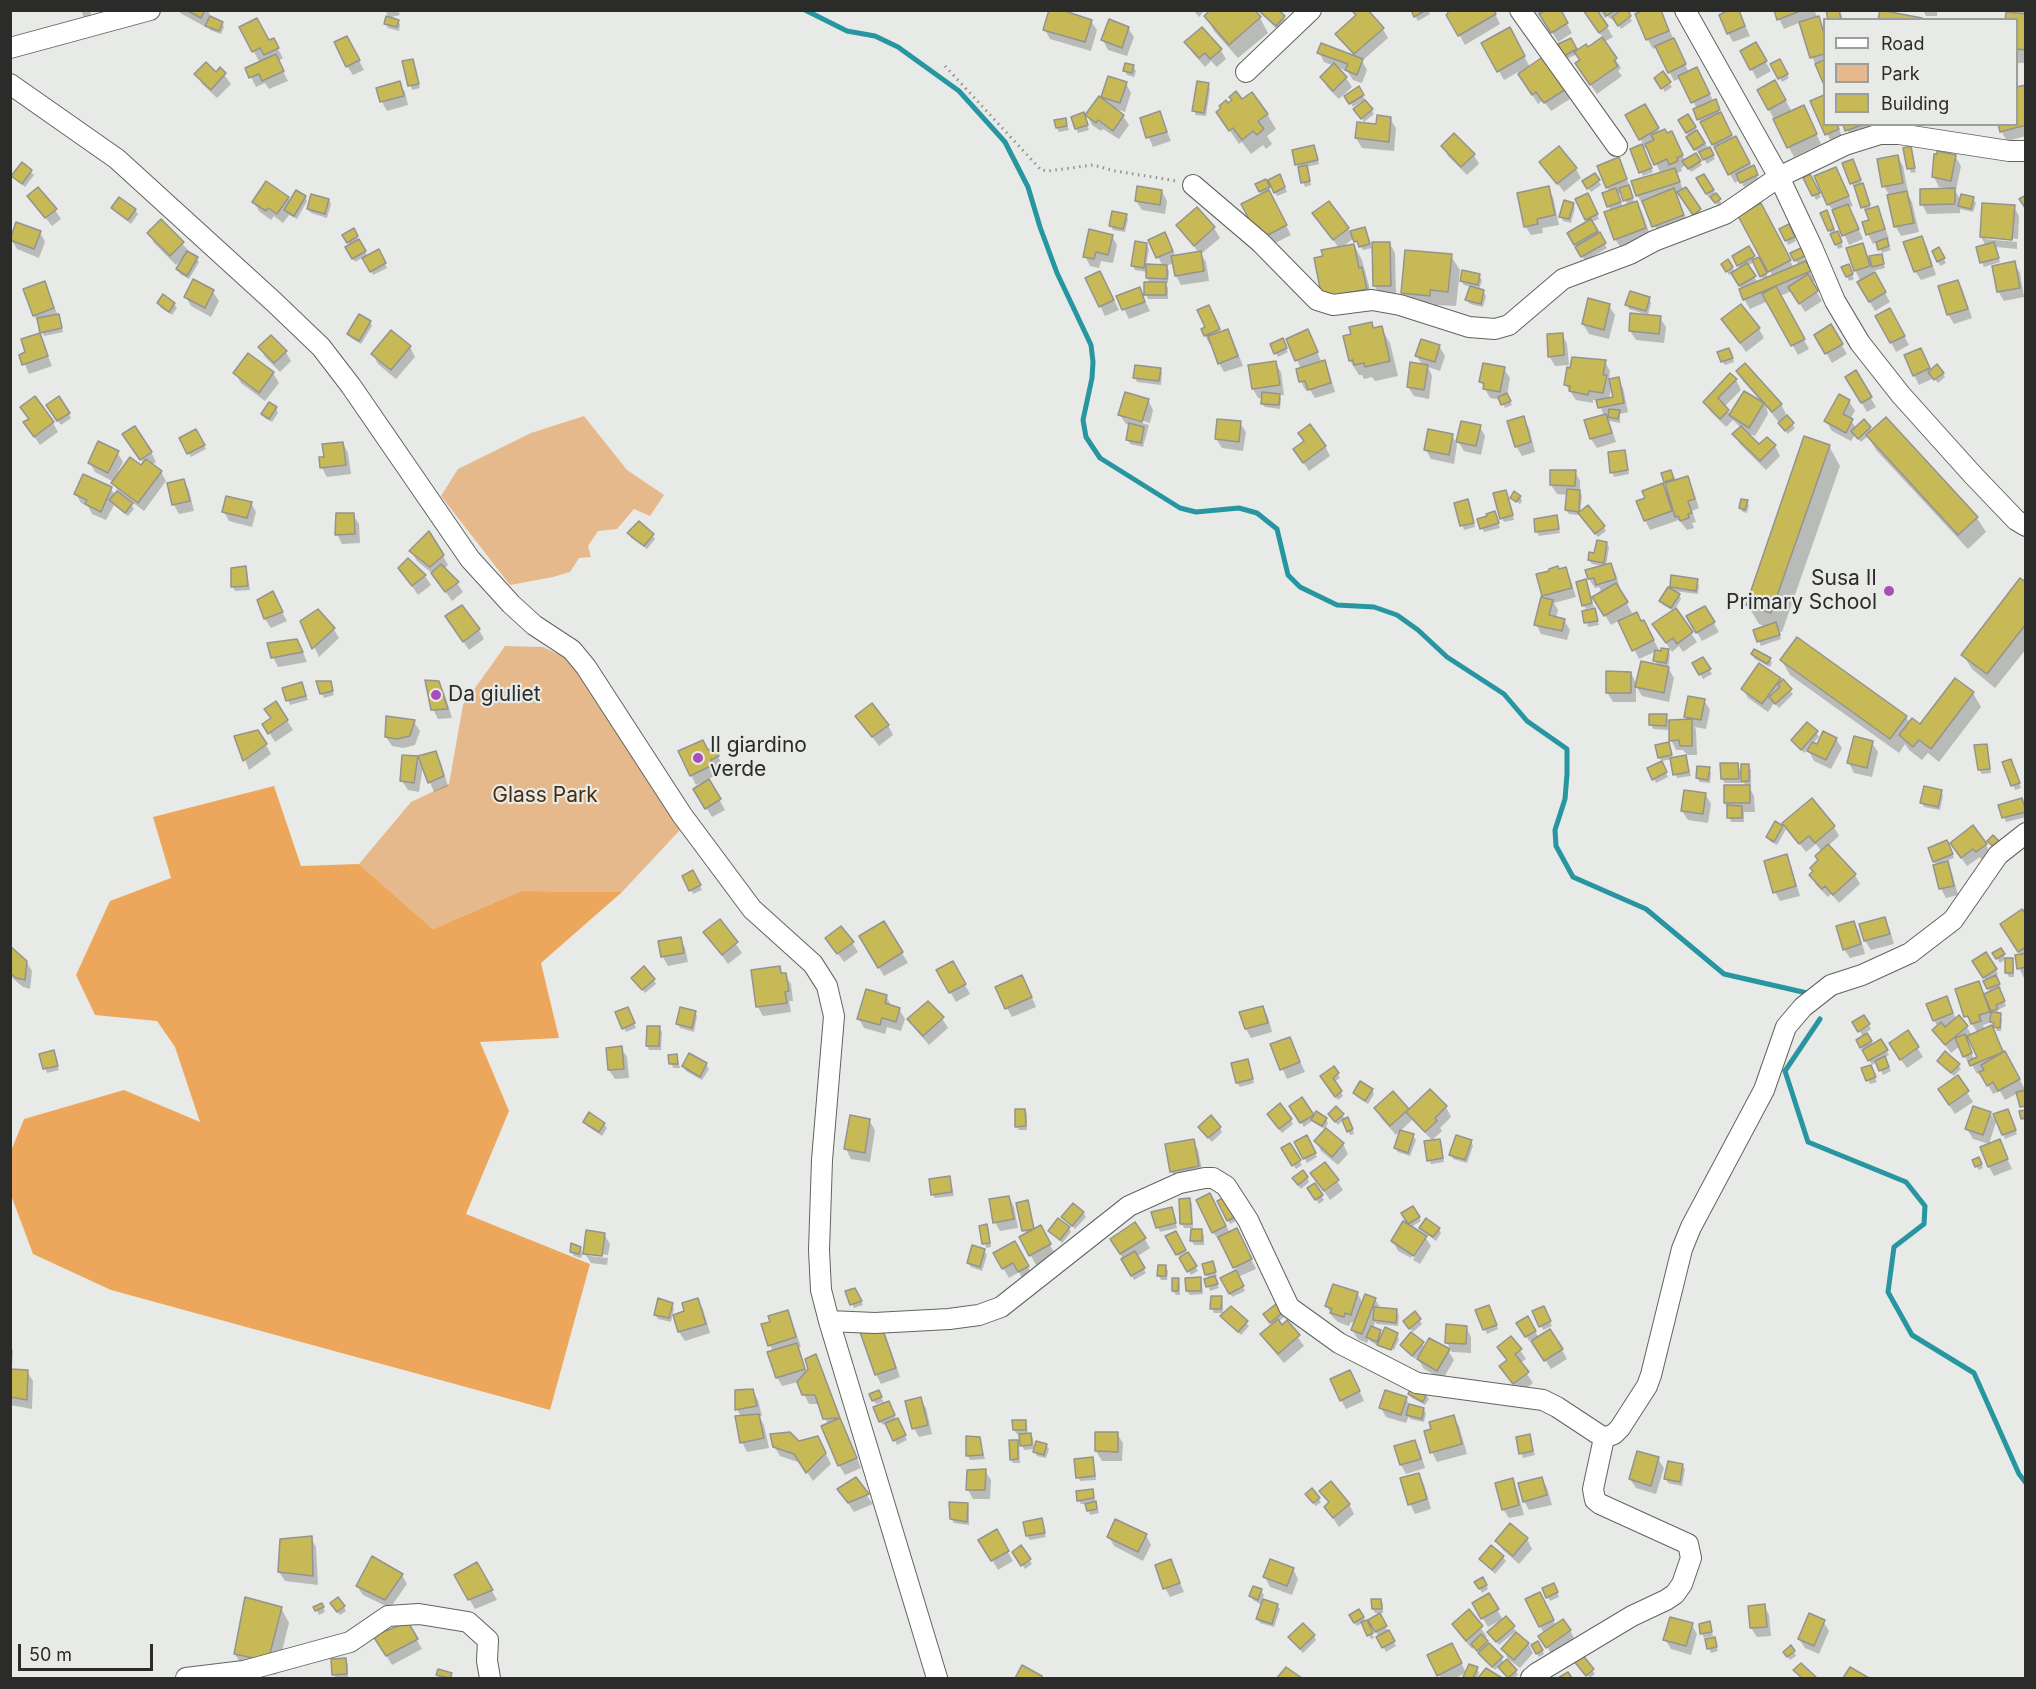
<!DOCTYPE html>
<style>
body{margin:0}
#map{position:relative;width:2036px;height:1689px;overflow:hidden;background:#e8eae7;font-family:Inter,sans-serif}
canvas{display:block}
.frame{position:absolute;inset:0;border:12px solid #2b2c2a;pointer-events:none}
.legend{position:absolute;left:1823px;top:18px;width:195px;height:108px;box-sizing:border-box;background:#e8eae7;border:2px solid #9c9e9b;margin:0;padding:8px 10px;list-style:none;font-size:18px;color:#2b2c2a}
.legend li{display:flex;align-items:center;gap:12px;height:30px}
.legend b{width:30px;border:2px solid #9c9e9b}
.scale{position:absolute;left:18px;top:1644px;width:135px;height:27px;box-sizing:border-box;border:3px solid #2b2c2a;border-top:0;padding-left:8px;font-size:18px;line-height:21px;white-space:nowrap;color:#2b2c2a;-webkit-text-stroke:4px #e8eae7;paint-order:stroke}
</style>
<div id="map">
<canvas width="2036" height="1689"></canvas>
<div class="frame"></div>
<ul class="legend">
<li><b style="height:8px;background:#fff"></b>Road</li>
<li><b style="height:16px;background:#e5b98c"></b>Park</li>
<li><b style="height:16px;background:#c7b955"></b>Building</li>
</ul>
<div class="scale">50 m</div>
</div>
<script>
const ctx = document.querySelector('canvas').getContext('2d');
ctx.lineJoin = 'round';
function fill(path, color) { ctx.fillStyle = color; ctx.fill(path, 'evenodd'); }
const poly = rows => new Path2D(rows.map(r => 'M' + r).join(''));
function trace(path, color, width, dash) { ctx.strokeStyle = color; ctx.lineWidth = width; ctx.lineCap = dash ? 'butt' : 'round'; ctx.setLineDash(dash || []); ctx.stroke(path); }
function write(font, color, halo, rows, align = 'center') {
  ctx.font = font + ' Inter,sans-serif'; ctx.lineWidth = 4.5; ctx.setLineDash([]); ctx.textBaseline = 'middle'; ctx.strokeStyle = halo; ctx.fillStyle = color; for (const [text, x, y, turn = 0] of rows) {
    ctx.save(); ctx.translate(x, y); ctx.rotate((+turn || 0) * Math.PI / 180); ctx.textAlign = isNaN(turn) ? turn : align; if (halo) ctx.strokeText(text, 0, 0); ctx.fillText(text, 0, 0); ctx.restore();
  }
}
const green = poly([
 [584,416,627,470,664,495,650,516,634,509,617,529,598,531,588,546,591,557,579,558,570,572,553,577,510,585,441,496,458,469,531,433],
 [505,646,543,647,575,662,680,830,622,892,521,891,433,929,359,864,411,802,449,784,463,705]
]);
const forest = poly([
 [274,786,301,866,359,864,433,929,521,891,622,892,541,963,559,1038,480,1042,509,1111,466,1214,590,1264,550,1410,111,1290,33,1254,11,1195,11,1151,24,1119,124,1090,200,1122,175,1047,157,1021,95,1015,76,975,110,901,171,878,153,817]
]);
const shadow = poly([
 [81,10,90,10,91,16,84,18],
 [179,10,208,10,211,18,222,23,224,27,221,34,210,30,207,25,206,27,180,13],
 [385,10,398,10,400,15,388,18,398,21,400,25,399,31,388,28,386,24,388,16],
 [1193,10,1205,10,1199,17],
 [1257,10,1277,10,1284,17,1289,26,1282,34],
 [1351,10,1366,10,1383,29,1388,38,1362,61,1367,70,1362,83,1353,80,1347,71,1324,62,1319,52,1356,58,1343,43,1337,34,1356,17],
 [1407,10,1428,10,1430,14,1418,21,1412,11,1408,12],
 [1493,10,1500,24,1465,45,1448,15],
 [1535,10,1559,10,1572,33,1558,42,1542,15,1540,17],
 [1584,10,1595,10,1607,27,1613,37,1604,42,1621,68,1618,71,1622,76,1597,94,1582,73,1581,61,1577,54,1567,59,1560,45,1571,40,1577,52,1588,49,1603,38],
 [1599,10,1626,10,1632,21,1621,29,1614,17,1610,19,1608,16,1605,18],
 [1738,10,1750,36,1733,42,1728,33],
 [1775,10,1814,10,1824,30,1824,82,1812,57,1801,22,1784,29],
 [1827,10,1840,10,1843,20,1829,20],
 [1923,10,1937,10,1937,16,1926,16],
 [2014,10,2026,10,2026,63,2016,63,2016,20],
 [1637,15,1663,16,1689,73,1702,79,1733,139,1741,147,1759,180,1744,187,1740,180,1735,183,1699,119,1697,109,1681,78,1674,81,1657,47,1653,49,1648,40],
 [1206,16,1260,18,1268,33,1238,58,1214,31],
 [1091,21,1097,30,1091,51,1050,39,1045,30],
 [241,28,268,42,273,40,283,58,278,61,288,81,269,89,265,83,256,87,247,69,260,63],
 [1128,28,1134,37,1127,56,1108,50,1103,40],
 [1509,29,1530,67,1564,89,1570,99,1551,111,1543,100,1538,104,1518,72,1504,80,1483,43],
 [1186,43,1220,49,1226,59,1217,67,1211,61,1205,67,1192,52],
 [1755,44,1771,71,1757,79,1742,52],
 [352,47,364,70,353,75,347,66],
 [412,61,420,88,412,90,404,62],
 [1780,61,1789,78,1782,82,1772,64],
 [1133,66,1136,71,1134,77,1127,75,1125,71],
 [1334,66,1346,78,1352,87,1339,99,1327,87,1322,78],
 [220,69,231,84,217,98,202,84,196,74,216,74],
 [1663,73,1672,87,1665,92,1656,78],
 [1775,82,1792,112,1808,116,1821,144,1794,157,1759,91],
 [399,83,405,92,408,105,387,111,382,102],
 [1126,83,1131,93,1125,112,1114,108,1123,116,1129,125,1119,139,1103,129,1101,131,1092,125,1087,115,1106,103,1102,97],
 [1208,85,1210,89,1206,116,1196,115,1194,111],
 [1358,88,1374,114,1364,122,1358,113,1362,104,1361,102,1353,107,1346,96],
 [2026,88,2026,136,2007,141,2001,131,2016,124],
 [1823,97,1824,124,1837,124,1843,139,1832,144,1812,101],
 [1242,101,1267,114,1276,129,1267,136,1272,144,1266,149,1263,145,1251,154,1242,142,1239,144,1218,113,1228,105],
 [1645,106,1660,133,1677,142,1685,161,1698,153,1680,121,1688,116,1715,159,1707,164,1700,152,1695,155,1702,165,1691,172,1686,165,1681,168,1682,171,1677,173,1683,190,1686,189,1702,214,1696,218,1680,193,1676,194,1688,224,1659,235,1645,204,1643,205,1637,195,1661,174,1648,147,1643,149,1653,172,1643,176,1631,149,1643,144,1627,116],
 [1159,113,1171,141,1153,147,1141,119],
 [1072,118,1085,118,1089,130,1078,133],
 [1390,119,1396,128,1394,151,1362,148,1356,138],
 [1065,120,1069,130,1059,132,1057,128],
 [1845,124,1877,124,1879,131,1852,139],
 [1314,146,1319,164,1306,167,1311,185,1305,187,1297,164],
 [1443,146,1474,155,1479,164,1467,175,1448,156],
 [1910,148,1916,172,1911,173,1905,149],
 [1897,156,1903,166,1908,192,1906,192,1912,202,1919,232,1901,236,1896,227,1889,195,1884,186],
 [1955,156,1961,166,1956,190,1954,189,1961,201,1973,199,1976,203,1973,212,1960,209,1960,213,1927,214,1922,204,1948,188,1939,187,1934,177],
 [1618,159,1631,189,1634,204,1636,203,1642,212,1651,238,1621,248,1615,239,1611,211,1608,206,1610,192,1607,187],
 [1622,193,1628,206,1623,208,1618,194],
 [1541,162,1576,169,1581,178,1564,192],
 [22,164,34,175,25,187,13,176],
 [1855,165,1871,210,1877,208,1882,218,1889,239,1886,240,1891,250,1882,253,1877,242,1873,244,1868,234,1871,221,1867,211,1865,211,1863,207,1856,186,1854,187,1851,183],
 [1594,175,1601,185,1591,192,1584,182],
 [1704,176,1722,204,1718,206,1711,196,1709,198,1698,179],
 [1809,176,1821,197,1816,200,1805,178],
 [1841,178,1853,206,1849,207,1863,239,1849,245,1835,213,1828,204],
 [1282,180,1287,192,1277,196,1275,192],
 [1257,185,1268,185,1271,192,1269,193,1291,235,1271,245,1261,238,1243,205,1262,195],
 [1548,188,1553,197,1559,225,1542,228,1543,233,1531,235,1525,226],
 [1162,191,1167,201,1165,214,1142,210,1136,201],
 [1587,195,1599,219,1591,222,1607,248,1585,261,1569,234,1588,223,1577,200],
 [29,197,55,210,61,219,52,226],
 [305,197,307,201,297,219,289,215,283,223,274,216,271,220,259,211,254,202,288,198,291,202],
 [119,199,135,210,138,214,131,224,115,212,112,208],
 [329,200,331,204,327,218,311,213,308,209],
 [1573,204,1575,208,1571,223,1563,221,1561,217],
 [2014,207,2019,216,2018,239,1985,236,1985,239,2017,242,2017,249,1996,247,2000,262,1984,267,1982,262,1986,246,1981,237],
 [1197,209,1214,228,1220,238,1201,254,1206,262,1209,281,1181,285,1176,276,1174,263,1166,266,1169,271,1168,283,1165,283,1168,288,1168,299,1148,299,1146,295,1150,283,1147,278,1147,272,1135,270,1133,266,1146,244,1149,249,1146,266,1163,267,1150,240,1170,244,1176,257,1199,253,1178,225],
 [1314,213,1348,229,1350,233,1365,228,1372,248,1363,250,1354,238,1341,248,1354,245,1362,260,1374,304,1332,312,1324,258,1339,248],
 [1822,214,1828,216,1843,247,1838,249],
 [1126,215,1128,219,1125,232,1113,230,1111,225],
 [1740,216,1769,220,1794,268,1799,266,1792,254,1800,250,1815,281,1811,283,1822,301,1805,312,1792,291,1780,296,1809,349,1798,355,1768,301,1750,309,1744,299,1742,289,1732,273,1729,275,1723,264,1728,261,1735,272,1741,269,1734,257,1749,248,1755,260,1758,259,1769,279,1773,277],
 [1754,262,1764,280,1758,283,1747,266],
 [161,221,199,262,189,279,180,274,178,269,185,256,176,265,154,243,149,234],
 [353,230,368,257,379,251,387,268,373,275,364,257,355,262,347,247,350,245,344,235],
 [1791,230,1796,241,1788,245,1786,240],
 [40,232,45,242,39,258,17,249,11,239],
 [1112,236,1117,245,1113,263,1101,261,1099,268,1090,266,1085,256],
 [1921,238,1927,247,1936,275,1921,280,1915,271],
 [1390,244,1395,253,1396,295,1380,295,1374,285],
 [1862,245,1869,258,1881,255,1885,268,1873,271,1890,302,1875,311,1859,283,1861,282,1855,270],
 [1939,249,1946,263,1940,266,1934,251],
 [1451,256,1460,270,1456,306,1438,305,1438,310,1411,308,1402,293],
 [2014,263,2020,273,2024,297,2004,301,1998,291],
 [1843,267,1850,270,1854,279,1849,281],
 [1479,276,1482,280,1479,290,1483,291,1486,296,1483,307,1470,304,1467,300,1471,287,1464,285,1461,281],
 [1087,279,1105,282,1119,310,1105,316],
 [194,281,213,292,219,301,211,317,191,306,186,297],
 [1958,281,1963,291,1972,318,1954,324,1948,314],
 [44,283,60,320,63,332,44,336,34,315],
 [1139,289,1150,311,1129,319,1118,297],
 [1649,298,1651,303,1648,315,1629,309,1627,305],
 [158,303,174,304,177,308,172,315,161,308],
 [1209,306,1221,333,1228,331,1233,340,1243,366,1224,372,1219,363,1212,344,1210,345,1202,330,1207,328],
 [1609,306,1615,315,1609,339,1589,334,1583,324],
 [1890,310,1909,345,1896,352,1877,316],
 [1660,318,1666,327,1664,343,1636,340,1630,331],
 [1723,320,1759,329,1764,338,1746,352],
 [370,322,372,326,361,344,351,338,349,334],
 [1371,324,1374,329,1381,328,1390,343,1398,376,1375,381,1372,377,1364,379,1362,375,1359,375,1350,361,1344,337,1353,335],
 [1831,327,1847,354,1832,363,1816,335],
 [39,334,52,366,29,374,21,356,27,353],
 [1562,334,1567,344,1569,365,1555,366,1549,356],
 [1282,340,1288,352,1278,357,1272,345],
 [1288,340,1312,341,1322,363,1324,362,1329,372,1335,392,1315,398,1310,390,1306,391,1301,382,1297,370,1301,369],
 [1439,346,1445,356,1440,371,1428,367,1432,376,1429,399,1414,396,1408,387,1422,365,1417,356],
 [260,347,285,351,291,361,280,372,265,357],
 [410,347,415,357,396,379,378,364,373,354],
 [1731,354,1734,362,1725,365,1722,361],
 [249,355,273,373,279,383,265,401,241,383,235,373],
 [1926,359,1931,371,1943,373,1945,377,1938,383,1934,378,1919,385,1914,375],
 [1605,362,1610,371,1609,381,1618,379,1623,388,1628,412,1620,414,1620,423,1609,421,1616,442,1597,448,1591,439,1604,416,1598,400,1593,400,1593,403,1576,400,1565,384],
 [1612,384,1614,398,1609,399],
 [1275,363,1281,372,1284,395,1279,395,1281,399,1280,409,1265,407,1262,403,1263,398,1258,398,1253,389,1249,366],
 [1160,369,1162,373,1161,385,1137,382,1135,378],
 [1504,369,1510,378,1507,395,1512,405,1505,408,1501,400,1490,398,1481,382],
 [1737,372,1781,404,1786,414,1785,415,1795,428,1788,434,1766,406,1768,414,1755,436,1745,432,1759,446,1775,446,1780,456,1766,470,1740,444,1734,434,1741,428,1733,420,1726,427,1710,411,1704,402,1736,380,1741,390,1724,407,1731,415,1763,404,1743,381],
 [1855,372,1876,407,1867,412,1847,377],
 [1148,400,1153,410,1150,423,1125,415,1125,418,1149,425,1143,447,1130,444,1128,440,1131,426,1126,424,1120,415],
 [1849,401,1855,411,1850,419,1856,428,1864,421,1872,431,1977,518,1986,532,1968,549,1876,450,1868,436,1861,442,1855,435,1851,441,1832,431,1826,421],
 [276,408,278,413,272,422,265,418,262,414],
 [50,410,69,414,71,418,61,425],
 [1523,418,1529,428,1535,452,1522,456,1516,446],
 [30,420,53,423,58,432,40,445,31,432],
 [1240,423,1246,432,1243,451,1222,448,1216,439],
 [1480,427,1485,436,1481,455,1464,451,1458,441],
 [196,431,206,449,191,457,181,439],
 [1452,435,1457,445,1454,464,1431,459,1426,450],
 [343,443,348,453,351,474,327,477,322,468,325,458],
 [130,444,151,452,156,462,152,465,161,472,166,481,144,511,129,500,134,509,128,516,114,505,106,520,92,514,88,506,81,503,76,494,111,489,115,495,118,492,114,482,95,472,90,463,117,452,123,462,115,477,141,468,144,464],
 [1325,446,1330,456,1309,471,1295,450],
 [1829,446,1840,466,1782,632,1779,631,1781,639,1761,646,1755,631,1766,627,1759,624,1747,604],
 [1624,451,1626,456,1629,474,1614,477,1612,472],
 [1575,472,1580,481,1580,492,1582,496,1580,513,1604,527,1606,531,1598,537,1580,515,1569,514,1566,510,1568,495,1557,494,1551,485],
 [1663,474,1673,476,1674,481,1687,477,1692,487,1699,508,1692,511,1696,522,1692,523,1694,528,1687,530,1679,520,1650,530,1645,520,1647,499,1662,485,1671,499],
 [184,481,189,490,194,511,179,514,174,505,169,484],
 [1506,491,1514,520,1504,522,1502,518],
 [1520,497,1522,501,1520,504,1511,498],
 [1468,501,1475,527,1464,530,1456,504],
 [1747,501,1749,506,1747,513,1743,512,1740,508],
 [251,503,256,512,252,527,229,521,224,512],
 [353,515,359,524,360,543,342,544,337,534],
 [1496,517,1500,528,1484,532,1482,528],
 [1556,517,1560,533,1539,536,1537,532],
 [629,534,652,535,655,539,647,549,631,538],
 [1606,543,1609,547,1606,566,1610,564,1616,574,1620,589,1619,589,1632,613,1623,618,1624,620,1641,623,1649,631,1659,650,1639,659,1620,620,1611,625,1594,597,1602,593,1599,587,1595,588,1589,579,1604,566,1592,564,1589,560],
 [411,551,443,556,448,565,444,569,457,583,463,592,452,601,433,574,417,561],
 [408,560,425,576,431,585,418,595,400,568],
 [245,568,247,572,250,590,235,591,233,587],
 [1565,569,1570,578,1576,597,1554,603,1558,610,1556,618,1564,620,1570,630,1567,640,1541,634,1536,624,1546,600,1544,595,1559,570],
 [1697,580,1699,585,1698,594,1674,591,1671,586],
 [1585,581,1594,607,1586,609,1583,605],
 [2026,584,2026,649,1995,688,1972,669,1963,655],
 [1679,595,1681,599,1675,609,1697,642,1683,652,1679,646,1672,652,1660,634,1674,611,1663,605,1661,601],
 [277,603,287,621,271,628,265,619],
 [1705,608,1719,632,1702,641,1688,617],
 [1594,610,1599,625,1588,627,1584,612],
 [302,621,333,628,339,638,319,657],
 [452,625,479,630,484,639,469,650],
 [302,650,307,662,278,667,273,657],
 [1668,651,1670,655,1668,668,1674,678,1669,702,1642,696,1636,686,1636,702,1613,702,1607,692,1631,673,1637,685,1658,666,1655,661],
 [1752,654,1770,659,1772,663,1770,667,1755,659],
 [1703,659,1712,674,1703,679,1694,664],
 [1782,661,1906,717,1910,723,1920,726,1973,693,1981,707,1939,762,1928,753,1922,760,1909,750,1905,744,1899,753,1790,675],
 [1780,679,1793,694,1779,708,1774,703,1768,712,1748,698,1743,689],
 [330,682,334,695,324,698,322,694],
 [438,682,444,692,452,718,438,719,433,709],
 [302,683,308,700,290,705,284,689],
 [1704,700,1710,710,1706,729,1695,727,1696,730,1697,755,1687,755,1683,750,1676,750,1671,740,1671,723,1668,723,1668,730,1653,729,1651,725,1651,715,1666,716,1669,721,1688,721,1686,717],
 [276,703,293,730,275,742,264,724,272,719],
 [414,722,420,731,415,745,403,748,392,746,386,737],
 [863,725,888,725,893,735,879,746],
 [1816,732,1819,737,1812,744,1817,746,1836,739,1842,748,1831,769,1814,761,1808,749,1804,753,1793,740],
 [236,737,266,745,271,754,249,770],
 [1872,743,1878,752,1872,777,1854,773,1849,763],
 [1668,744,1673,759,1685,757,1691,776,1677,778,1672,759,1662,761,1659,757],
 [1986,745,1988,749,1991,773,1982,774,1979,770],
 [714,749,723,766,715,770,717,775,708,779,725,810,712,817,695,789,706,782,705,781,696,785,691,775,708,752],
 [436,753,441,763,448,786,434,792,423,765,419,792,408,790,402,781,417,758,420,763],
 [1661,763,1668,777,1656,783,1654,779],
 [2004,763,2013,765,2021,788,2015,790],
 [1737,765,1743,774,1748,766,1751,770,1751,785,1748,785,1754,796,1755,812,1744,812,1744,822,1731,822,1725,803,1746,786,1740,776,1740,783,1725,783,1722,779],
 [1709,769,1711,773,1710,783,1700,782,1697,778],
 [1941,791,1943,796,1940,810,1924,807,1922,802],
 [1706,795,1711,804,1708,823,1688,820,1682,811],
 [2000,806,2026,811,2026,817,2006,822],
 [1776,823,1786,829,1777,845,1770,841,1767,837],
 [1783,823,1834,827,1839,836,1828,846,1855,875,1860,884,1839,903,1831,894,1828,897,1816,885,1811,875,1819,861,1822,852,1816,844,1806,852],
 [1986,845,1991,854,1982,861,1980,857,1967,866,1957,852],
 [1949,846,1954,858,1946,861,1952,873,1958,895,1946,898,1941,889,1937,866,1934,861],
 [1786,856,1791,866,1800,896,1780,901,1775,892],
 [693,872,702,890,693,894,684,876],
 [2026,915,2026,977,2024,978,2019,968,2021,956,2007,934],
 [1884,919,1889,928,1894,944,1871,950,1865,941,1861,925],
 [720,921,742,953,728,964,705,932],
 [884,923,908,963,884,976,861,937],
 [1854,923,1859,932,1865,954,1850,958,1844,949],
 [680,938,685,948,688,962,668,966,663,957,660,942],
 [827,939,852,942,858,952,844,962],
 [10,948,26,961,32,971,30,989,23,987,10,976],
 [2000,950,2006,959,2000,963,1994,954],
 [1986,954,1998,974,1995,976,2001,988,1999,989,2006,1006,1997,1010,2002,1019,2001,1031,1997,1031,1992,1022,1983,1025,1985,1030,1991,1027,2026,1091,2026,1123,2023,1119,2025,1111,2018,1093,2005,1100,2000,1091,1993,1094,1981,1073,1977,1074,1969,1059,1967,1061,1960,1046,1951,1053,1934,1030,1938,1027,1934,1020,1946,998,1956,1019,1967,1027,1972,1036,1978,1033,1966,1016,1979,983,1985,995,1990,993,1986,981,1974,962],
 [1970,1038,1979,1058,1974,1060,1967,1041],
 [2012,959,2014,964,2014,977,2009,977,2007,973],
 [953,963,970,994,956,1002,938,971],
 [779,968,791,984,793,1001,789,1001,791,1012,763,1016,758,1007],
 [654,980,656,984,645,993,636,982],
 [1027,986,1036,1007,1012,1017,1007,1008],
 [886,996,892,1007,899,1009,905,1019,901,1031,887,1027,885,1034,864,1028,859,1019],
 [1263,1007,1268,1017,1272,1032,1251,1038,1246,1029],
 [695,1012,697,1016,694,1032,680,1028,678,1024],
 [617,1013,629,1013,636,1028,626,1032],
 [1864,1017,1871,1029,1865,1033,1873,1045,1880,1041,1889,1055,1884,1058,1891,1071,1883,1075,1877,1062,1872,1065,1858,1040,1863,1036,1854,1023],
 [942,1018,948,1028,929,1045,915,1029,909,1020],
 [659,1028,662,1032,661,1050,649,1050,647,1046],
 [1908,1032,1923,1057,1907,1068,1896,1053],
 [1289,1038,1305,1072,1287,1079,1272,1045],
 [621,1048,627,1057,629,1078,615,1079,609,1070,607,1049],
 [53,1052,59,1070,47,1073,41,1055],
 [676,1055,680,1068,673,1068,670,1056],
 [690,1055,706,1064,709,1069,702,1080,686,1071,683,1066],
 [1938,1061,1958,1065,1961,1069,1954,1076],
 [1249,1065,1254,1083,1240,1087,1237,1083],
 [1334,1068,1340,1078,1334,1082,1343,1096,1338,1100,1324,1081],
 [1872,1071,1877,1082,1870,1084,1868,1080],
 [1957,1077,1973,1102,1955,1114,1945,1099],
 [1372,1090,1374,1094,1368,1104,1357,1097,1354,1093],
 [1430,1091,1446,1107,1451,1117,1440,1128,1442,1131,1432,1140,1412,1120,1396,1135,1381,1118,1376,1108,1393,1093,1410,1111],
 [1302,1099,1314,1118,1326,1119,1328,1123,1325,1129,1343,1144,1348,1154,1338,1165,1321,1151,1316,1141,1326,1130,1316,1124,1313,1120,1304,1127,1291,1107],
 [1025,1110,1027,1114,1027,1130,1019,1130,1016,1126],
 [1990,1113,1996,1122,1989,1144,1973,1139,1967,1129],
 [1329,1115,1342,1115,1350,1123,1354,1134,1350,1135,1343,1120,1338,1125],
 [1995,1115,2010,1115,2017,1134,2005,1139],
 [1271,1119,1291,1120,1293,1124,1282,1133],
 [869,1120,875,1130,870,1162,851,1159,846,1149],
 [585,1122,604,1124,607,1128,602,1136,587,1126],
 [1220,1128,1222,1132,1212,1142,1202,1131],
 [1413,1136,1416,1140,1410,1156,1398,1152,1395,1148],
 [1306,1137,1317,1157,1307,1163,1296,1142],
 [1439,1140,1442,1144,1444,1162,1431,1164,1429,1160],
 [1193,1141,1198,1150,1203,1175,1177,1180,1171,1171],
 [1471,1141,1473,1146,1467,1163,1453,1159,1451,1154],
 [1999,1141,2012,1169,1994,1176,1989,1167],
 [1290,1145,1302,1165,1296,1169,1283,1149],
 [1981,1163,1983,1168,1979,1170,1976,1166],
 [1312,1174,1337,1181,1343,1190,1330,1200],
 [1307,1177,1309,1182,1301,1189,1296,1183],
 [950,1178,954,1196,935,1198,932,1194],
 [1315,1185,1324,1200,1319,1204,1309,1189],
 [1009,1197,1014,1207,1018,1228,1000,1231,995,1222],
 [1189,1200,1192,1204,1193,1230,1201,1231,1204,1235,1204,1245,1194,1245,1192,1241,1192,1228,1184,1228,1182,1224],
 [1219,1201,1240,1219,1230,1224],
 [1018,1204,1029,1206,1034,1231,1040,1227,1055,1254,1036,1265,1021,1238,1026,1235],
 [1215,1204,1230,1233,1242,1240,1256,1269,1238,1277,1245,1291,1232,1297,1222,1279,1237,1271,1222,1240,1219,1241,1213,1232],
 [1413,1208,1421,1221,1411,1227,1403,1214],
 [1083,1213,1086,1217,1075,1229,1063,1217],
 [1153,1213,1173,1213,1177,1228,1160,1232],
 [986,1226,989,1230,991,1247,986,1248,980,1227],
 [1068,1228,1071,1232,1062,1243,1050,1231],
 [1421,1228,1439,1229,1441,1233,1436,1241,1424,1232],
 [1175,1233,1198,1271,1191,1275,1167,1237],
 [604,1234,610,1244,608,1255,589,1253,589,1256,608,1258,607,1265,591,1263,585,1254],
 [1425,1237,1431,1246,1420,1264,1413,1260,1425,1240,1423,1238,1411,1258,1398,1251,1393,1241],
 [1144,1238,1150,1248,1136,1257,1146,1273,1134,1280,1117,1248],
 [1015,1243,1033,1276,1024,1281,1019,1272,1009,1278,995,1254],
 [580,1248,583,1253,581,1258,574,1256,571,1251],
 [984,1251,987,1255,982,1271,971,1267,968,1263],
 [1212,1263,1217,1276,1214,1277,1219,1288,1210,1291,1206,1280,1209,1279,1206,1274],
 [1165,1267,1168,1271,1167,1280,1161,1280,1159,1276],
 [1200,1279,1202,1283,1203,1294,1190,1295,1187,1291],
 [1178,1280,1180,1284,1180,1295,1176,1295,1173,1291],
 [854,1290,863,1305,854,1308,852,1304],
 [1357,1293,1363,1303,1375,1299,1381,1309,1396,1311,1399,1315,1398,1326,1377,1324,1375,1322,1373,1328,1380,1331,1383,1335,1397,1335,1399,1339,1394,1350,1380,1344,1380,1347,1370,1341,1369,1338,1367,1343,1358,1339,1352,1330,1355,1323,1351,1322,1349,1326,1338,1322,1332,1316,1327,1306],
 [1221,1298,1223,1302,1223,1313,1214,1313,1212,1308],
 [698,1300,703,1309,710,1333,685,1341,679,1332,675,1316,686,1312],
 [672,1305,674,1309,671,1322,658,1319,655,1315],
 [1231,1308,1249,1326,1241,1335,1222,1317],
 [1543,1308,1552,1326,1543,1330,1534,1312],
 [1477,1311,1491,1311,1498,1329,1487,1334],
 [787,1312,792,1321,801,1347,798,1347,807,1372,815,1356,861,1468,845,1475,839,1465,828,1425,820,1404,809,1404,798,1382,782,1386,777,1377,773,1352,770,1345,772,1323],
 [1282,1313,1284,1317,1278,1322,1282,1327,1287,1322,1304,1346,1284,1363,1268,1344,1262,1335,1273,1325,1267,1319],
 [1415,1313,1422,1324,1413,1332,1407,1326],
 [1527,1318,1539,1338,1562,1350,1567,1359,1551,1369,1532,1339,1529,1341,1519,1323],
 [881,1327,886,1336,900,1377,881,1384,876,1374],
 [1466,1327,1471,1337,1471,1353,1452,1352,1447,1343],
 [1430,1340,1451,1352,1449,1352,1454,1360,1443,1379,1424,1369,1417,1357,1415,1359,1401,1345,1422,1343,1425,1348],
 [10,1346,13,1351,12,1367,10,1367],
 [1499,1347,1520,1350,1526,1359,1520,1363,1533,1383,1520,1393,1501,1366,1508,1361],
 [10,1370,27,1372,33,1381,32,1409,10,1405],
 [1355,1381,1364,1401,1346,1409,1341,1400],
 [752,1390,758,1400,762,1416,759,1416,764,1425,769,1448,747,1452,742,1442,741,1417,737,1409],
 [1410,1394,1426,1395,1429,1399,1425,1405,1412,1398],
 [881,1396,884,1404,890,1407,907,1440,897,1445,887,1423,883,1425,880,1421,883,1404,882,1402,876,1404,873,1400],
 [1406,1398,1410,1406,1423,1409,1426,1413,1424,1422,1410,1419,1409,1416,1406,1423,1386,1417,1381,1408],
 [920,1399,926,1408,932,1434,919,1437,914,1428],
 [1453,1416,1459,1426,1467,1454,1437,1462,1432,1452,1433,1430],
 [1025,1421,1027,1425,1028,1434,1030,1434,1033,1438,1034,1449,1024,1450,1022,1445,1021,1434,1017,1434,1014,1430],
 [1096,1434,1117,1434,1123,1443,1122,1461,1102,1461,1096,1451],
 [1529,1436,1535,1455,1523,1458,1517,1438],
 [979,1439,985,1459,970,1460,968,1456],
 [1414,1441,1420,1451,1425,1468,1406,1474,1401,1465],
 [799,1442,823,1448,831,1464,813,1481,801,1463,780,1456,774,1446],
 [1017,1442,1019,1446,1020,1463,1013,1463,1011,1459],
 [1046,1445,1049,1449,1046,1458,1037,1456,1035,1452],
 [1092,1459,1094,1463,1096,1480,1080,1481,1078,1477],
 [1658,1459,1664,1468,1656,1494,1636,1488,1630,1479],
 [1682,1465,1685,1469,1682,1486,1668,1483,1666,1479],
 [985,1471,991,1480,990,1499,973,1499,968,1490],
 [1418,1474,1424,1484,1431,1509,1415,1514,1410,1504],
 [1542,1478,1547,1488,1552,1505,1529,1510,1524,1501],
 [855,1479,873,1504,854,1512,839,1489],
 [1512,1480,1517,1490,1524,1515,1509,1518,1503,1509],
 [1092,1491,1099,1513,1090,1515,1087,1504,1081,1504,1078,1500],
 [1321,1491,1349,1504,1354,1514,1339,1527,1326,1508,1330,1504],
 [1318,1498,1321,1502,1316,1506,1309,1499],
 [967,1504,969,1509,969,1525,954,1523,951,1518],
 [1041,1520,1046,1537,1030,1540,1027,1536],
 [996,1531,1013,1561,998,1570,981,1540],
 [1146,1535,1151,1545,1143,1561,1114,1546,1109,1537],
 [311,1538,316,1547,318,1585,285,1581,279,1572],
 [1527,1539,1532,1549,1519,1564,1503,1550,1497,1541],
 [1021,1547,1032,1564,1025,1569,1016,1556],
 [1503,1557,1506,1561,1495,1574,1481,1559],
 [1170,1561,1184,1592,1170,1597,1165,1588],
 [477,1564,497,1600,475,1609,456,1576],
 [1293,1569,1298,1579,1292,1595,1270,1587,1265,1577],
 [402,1575,407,1584,390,1608,363,1595,357,1586],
 [1483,1579,1488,1589,1482,1593,1476,1582],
 [1556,1589,1559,1597,1550,1601,1548,1597],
 [1261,1591,1264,1595,1262,1600,1277,1605,1280,1609,1274,1627,1260,1623,1258,1619,1262,1605,1253,1600,1251,1596],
 [1489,1595,1503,1620,1513,1627,1516,1631,1499,1645,1491,1636,1502,1621,1501,1620,1488,1627,1474,1604],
 [1527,1599,1545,1603,1556,1626,1570,1630,1575,1640,1553,1656,1546,1646,1544,1634],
 [1380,1600,1383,1604,1383,1613,1375,1613,1373,1609],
 [322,1604,325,1612,319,1615,315,1607],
 [1764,1606,1769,1615,1771,1636,1757,1637,1751,1628],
 [334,1607,344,1607,346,1611,340,1615],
 [281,1608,289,1623,276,1675,244,1669,235,1654],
 [1358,1611,1366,1621,1374,1638,1371,1639,1362,1623,1357,1626,1351,1616],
 [1469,1611,1487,1637,1484,1639,1505,1663,1516,1671,1518,1675,1514,1678,1508,1678,1499,1666,1495,1670,1474,1648,1472,1649,1459,1633,1454,1624],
 [1379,1615,1396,1646,1386,1652,1370,1620],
 [1823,1621,1829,1631,1819,1654,1805,1648,1799,1639],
 [1709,1623,1713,1636,1704,1638,1702,1633],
 [408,1624,422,1649,392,1665,375,1637],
 [1692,1625,1697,1634,1691,1655,1671,1649,1665,1639],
 [1314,1636,1316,1640,1303,1653,1292,1641],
 [1714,1639,1718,1651,1711,1653,1706,1640],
 [1528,1643,1533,1653,1520,1668,1508,1659,1503,1649],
 [1538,1643,1544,1654,1539,1657,1533,1646],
 [1794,1652,1796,1656,1790,1660,1787,1656],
 [1457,1654,1466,1673,1455,1678,1441,1678,1429,1656],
 [1581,1655,1595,1674,1590,1678,1577,1664],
 [345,1659,348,1664,348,1678,336,1678,334,1674],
 [1477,1668,1479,1673,1477,1678,1466,1678,1465,1677],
 [451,1674,453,1678,439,1678,437,1675]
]);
const stream = poly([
 [805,10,847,31,875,36,898,47,959,91,1005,142,1028,187,1040,227,1057,273,1091,345,1093,362,1092,378,1083,420,1086,437,1100,458,1180,508,1196,512,1239,508,1257,513,1277,529,1288,575,1300,587,1337,605,1374,607,1397,615,1418,630,1447,657,1504,694,1527,721,1567,749,1567,774,1565,799,1555,830,1556,846,1573,877,1646,909,1724,974,1807,993,1810,998],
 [1820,1019,1785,1071,1808,1142,1906,1182,1925,1206,1924,1224,1894,1247,1888,1292,1912,1335,1974,1373,2019,1474,2026,1483]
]);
const building = poly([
 [186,10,205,10,201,18,186,10],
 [1049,10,1062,10,1092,20,1085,42,1043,30,1049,10],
 [1210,10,1255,10,1261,17,1229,45,1204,16,1210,10],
 [1258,10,1279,10,1285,16,1276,26,1258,10],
 [1351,10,1368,10,1384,28,1354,54,1335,34,1356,15,1351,10],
 [1411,10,1426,10,1414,17,1411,10],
 [1447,10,1494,10,1496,14,1458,36,1446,15,1448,13,1447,10],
 [1546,10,1561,10,1568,23,1551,33,1539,14,1546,10],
 [1583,10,1597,10,1608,26,1599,33,1583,10],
 [1603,10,1616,10,1606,16,1603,10],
 [1621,10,1628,10,1631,16,1618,26,1612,17,1621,10],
 [1643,10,1661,10,1669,31,1646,40,1635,14,1643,10],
 [1729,10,1739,10,1745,26,1727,34,1719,15,1729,10],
 [1774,10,1803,10,1777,20,1774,10],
 [1826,10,1839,10,1841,20,1828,20,1826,10],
 [1880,10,1922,18,1922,20,1878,20,1880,10],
 [2006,12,2026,14,2026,50,2016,49,2016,20,2005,20,2006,12],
 [210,16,223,22,219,31,205,26,210,16],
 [386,16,399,20,397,27,384,24,386,16],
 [1819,16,1824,34,1824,54,1810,58,1799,22,1819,16],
 [257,18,269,40,274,38,279,48,264,55,260,48,252,52,239,27,257,18],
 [1109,19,1129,27,1122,48,1101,40,1109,19],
 [1202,27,1222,49,1210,59,1205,53,1199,58,1184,42,1202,27],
 [1510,27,1525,56,1497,72,1481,43,1510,27],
 [347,36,360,60,346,67,334,42,347,36],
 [1602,37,1617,58,1614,61,1618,66,1590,85,1575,63,1580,60,1574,52,1586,44,1588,47,1602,37],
 [1571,38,1577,49,1564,56,1558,44,1571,38],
 [1674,38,1686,64,1668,73,1655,46,1674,38],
 [1756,42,1767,61,1750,70,1740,51,1756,42],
 [1321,43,1363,59,1357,75,1345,70,1348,64,1317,53,1321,43],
 [276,54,284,71,262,81,259,74,249,78,245,68,276,54],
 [1544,56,1566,89,1544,103,1536,92,1532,95,1518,74,1544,56],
 [413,59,419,84,408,86,402,61,413,59],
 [1780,59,1788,74,1778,79,1770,64,1780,59],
 [1824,60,1824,85,1815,64,1824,60],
 [206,62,216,72,220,67,226,73,211,90,194,74,206,62],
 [1125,63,1134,65,1132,73,1123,71,1125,63],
 [1334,63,1347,77,1333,91,1320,77,1334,63],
 [1697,67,1710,94,1691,103,1678,76,1697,67],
 [1663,71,1671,82,1661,89,1654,78,1663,71],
 [1108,76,1127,82,1120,103,1101,97,1108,76],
 [1775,80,1786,100,1768,110,1757,90,1775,80],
 [400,81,404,96,380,102,376,88,400,81],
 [1197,81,1209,83,1204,113,1192,111,1197,81],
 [2026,85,2026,125,2000,132,1998,124,2016,124,2016,87,2026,85],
 [1359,86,1364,95,1349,104,1344,96,1359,86],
 [1236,91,1242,99,1252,92,1268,114,1258,121,1264,129,1257,135,1253,131,1242,140,1233,128,1229,131,1216,112,1221,108,1219,106,1226,100,1228,103,1232,100,1229,97,1236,91],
 [1824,95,1824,124,1837,124,1839,129,1825,135,1810,101,1824,95],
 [1099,96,1124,115,1113,131,1098,120,1096,123,1085,115,1099,96],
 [1716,99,1720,110,1697,120,1693,109,1716,99],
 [1365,100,1373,109,1361,119,1353,109,1365,100],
 [1645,104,1659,128,1639,140,1625,115,1645,104],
 [1804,105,1817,134,1787,148,1773,119,1804,105],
 [1160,111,1167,132,1146,138,1140,118,1160,111],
 [1084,112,1088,125,1075,129,1071,117,1084,112],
 [1721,112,1732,135,1712,145,1700,122,1721,112],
 [1688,114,1696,127,1686,133,1678,120,1688,114],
 [1377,115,1391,117,1389,142,1355,138,1357,122,1376,124,1377,115],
 [1066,118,1067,126,1056,128,1054,120,1066,118],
 [1843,124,1865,124,1845,131,1843,124],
 [1665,129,1667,133,1672,131,1683,155,1677,158,1678,161,1669,165,1667,159,1654,165,1645,144,1654,140,1651,135,1665,129],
 [1697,130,1705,143,1694,150,1686,137,1697,130],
 [1454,133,1475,154,1461,167,1441,146,1454,133],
 [1736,136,1750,163,1728,175,1714,147,1736,136],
 [1642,144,1652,168,1639,173,1630,149,1642,144],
 [1314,145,1318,160,1295,165,1292,150,1314,145],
 [1559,146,1577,168,1557,184,1539,162,1559,146],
 [1911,146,1915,168,1907,169,1903,148,1911,146],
 [1710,147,1714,155,1703,160,1699,152,1710,147],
 [1937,151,1956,155,1951,181,1932,177,1934,154,1937,154,1937,151],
 [1696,153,1701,161,1688,169,1682,161,1696,153],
 [1898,155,1903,183,1882,187,1877,159,1898,155],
 [1619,157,1627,179,1606,188,1597,166,1619,157],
 [1853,159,1861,180,1850,184,1842,163,1853,159],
 [22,162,32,170,22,184,11,176,22,162],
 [1307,165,1310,181,1301,183,1298,167,1307,165],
 [1754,165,1758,175,1740,183,1736,174,1754,165],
 [1836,167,1849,196,1827,205,1814,176,1836,167],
 [1675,168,1680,182,1636,196,1631,181,1675,168],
 [1595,173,1600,180,1587,189,1582,181,1595,173],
 [1280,174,1285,187,1274,193,1268,180,1280,174],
 [1704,174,1714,190,1706,194,1696,178,1704,174],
 [1810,174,1820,193,1812,196,1803,178,1810,174],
 [1266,179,1270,187,1259,192,1255,184,1266,179],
 [266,181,289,197,277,214,268,208,266,211,252,202,266,181],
 [1863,183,1870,205,1861,208,1854,186,1863,183],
 [1629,185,1633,198,1623,201,1619,188,1629,185],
 [1137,186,1162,190,1160,205,1135,201,1137,186],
 [1549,186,1555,215,1537,219,1538,224,1524,227,1517,193,1549,186],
 [38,187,57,209,45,218,27,196,38,187],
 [1686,187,1701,209,1693,215,1677,192,1686,187],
 [1616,188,1621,202,1607,207,1602,193,1616,188],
 [1674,188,1684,215,1652,227,1642,201,1674,188],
 [1955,188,1955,204,1920,205,1920,189,1955,188],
 [296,190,306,196,294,216,284,210,296,190],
 [1269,190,1287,225,1264,237,1259,227,1254,229,1241,204,1269,190],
 [1907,191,1914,223,1894,227,1887,195,1907,191],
 [1588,193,1598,214,1585,220,1575,199,1588,193],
 [1716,193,1721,199,1715,203,1710,197,1716,193],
 [311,194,329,199,325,214,307,209,311,194],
 [1961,194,1974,197,1971,209,1958,206,1961,194],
 [2026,195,2026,209,2019,199,2026,195],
 [119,197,136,209,128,220,111,208,119,197],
 [1564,200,1574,203,1569,219,1559,217,1564,200],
 [1329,201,1349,228,1333,240,1312,213,1329,201],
 [1637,201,1646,228,1614,240,1604,212,1637,201],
 [1761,203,1791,260,1768,272,1738,216,1761,203],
 [1982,203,2015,205,2012,240,1980,237,1982,203],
 [1848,204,1859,229,1842,236,1832,210,1848,204],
 [1878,206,1885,229,1866,235,1862,222,1869,220,1865,210,1878,206],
 [1197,207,1215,227,1194,246,1176,225,1197,207],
 [1827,210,1834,229,1828,231,1820,213,1827,210],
 [1112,211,1127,214,1123,229,1109,226,1112,211],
 [161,219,184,242,170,256,147,233,161,219],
 [1591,219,1598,231,1574,245,1567,233,1591,219],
 [16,222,41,231,34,249,10,240,16,222],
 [1789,224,1795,237,1785,241,1779,229,1789,224],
 [1365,227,1370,244,1359,247,1357,241,1354,242,1350,231,1365,227],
 [354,228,358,236,347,243,342,235,354,228],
 [1089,229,1113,235,1108,255,1096,252,1094,259,1083,257,1089,229],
 [1838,231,1842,242,1835,245,1830,234,1838,231],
 [1165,232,1173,251,1156,258,1148,240,1165,232],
 [1600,232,1606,243,1581,257,1575,247,1600,232],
 [1922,236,1932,266,1914,272,1903,242,1922,236],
 [1887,238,1889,246,1878,250,1876,242,1887,238],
 [359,239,366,251,352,259,345,247,359,239],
 [1135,241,1147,243,1144,268,1131,266,1135,241],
 [1372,242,1390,242,1391,286,1373,286,1372,242],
 [1994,242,1999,258,1980,263,1976,247,1994,242],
 [1863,243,1870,266,1854,271,1846,248,1863,243],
 [1354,244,1359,268,1362,267,1367,289,1322,298,1314,258,1323,256,1321,250,1354,244],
 [1749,246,1755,256,1737,266,1732,256,1749,246],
 [1939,247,1945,258,1937,262,1932,251,1939,247],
 [1801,248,1805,256,1794,261,1790,253,1801,248],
 [379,249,386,263,370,272,362,258,379,249],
 [1405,250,1452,254,1448,292,1430,290,1430,296,1401,293,1405,250],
 [187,251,198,257,187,276,176,269,187,251],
 [1201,251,1204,271,1175,276,1171,256,1201,251],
 [1882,254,1884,264,1872,267,1869,256,1882,254],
 [1759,257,1767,273,1760,277,1752,260,1759,257],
 [1728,259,1733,267,1726,272,1721,264,1728,259],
 [1806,261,1811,271,1743,300,1739,289,1806,261],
 [2015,261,2020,288,1997,292,1992,266,2015,261],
 [1747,263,1756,276,1739,286,1731,273,1747,263],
 [1146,264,1167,265,1167,279,1146,278,1146,264],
 [1849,264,1853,274,1846,277,1841,267,1849,264],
 [1462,270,1480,274,1478,285,1460,281,1462,270],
 [1100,271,1114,300,1099,307,1085,278,1100,271],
 [1875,272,1886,292,1869,302,1857,282,1875,272],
 [1808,274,1818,291,1799,304,1788,287,1808,274],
 [193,279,214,290,205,308,184,297,193,279],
 [1958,280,1968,309,1947,315,1938,286,1958,280],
 [45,281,54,308,33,316,23,289,45,281],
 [1144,282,1166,282,1166,295,1144,295,1144,282],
 [1470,286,1484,290,1481,304,1465,300,1470,286],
 [1776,286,1805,339,1791,346,1762,294,1776,286],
 [1140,287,1145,302,1122,310,1116,296,1140,287],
 [1630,291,1650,297,1646,311,1625,305,1630,291],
 [163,294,175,303,169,312,157,303,163,294],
 [1588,298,1610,304,1604,330,1582,324,1588,298],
 [1741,304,1760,328,1740,343,1721,319,1741,304],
 [1209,305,1220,329,1204,336,1201,329,1205,327,1197,310,1209,305],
 [1890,308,1905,336,1890,343,1875,316,1890,308],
 [1630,313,1661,316,1659,334,1629,331,1630,313],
 [59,314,62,328,40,333,37,318,59,314],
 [359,314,371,321,359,341,347,334,359,314],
 [1372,322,1373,328,1382,326,1390,361,1365,367,1364,363,1354,365,1353,360,1349,361,1343,336,1351,334,1349,327,1372,322],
 [1831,324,1843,344,1825,354,1814,335,1831,324],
 [1228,329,1238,356,1218,364,1208,336,1228,329],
 [1308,329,1318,352,1295,361,1286,339,1308,329],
 [391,330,411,346,391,370,371,354,391,330],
 [40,333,48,356,22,365,19,355,25,352,21,339,40,333],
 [1563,333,1564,355,1548,357,1547,334,1563,333],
 [271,335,287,351,274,363,258,347,271,335],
 [1283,338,1287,348,1274,354,1270,344,1283,338],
 [1421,339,1440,345,1435,362,1415,356,1421,339],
 [1729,348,1733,358,1721,362,1717,352,1729,348],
 [1921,348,1930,368,1913,376,1904,355,1921,348],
 [248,353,274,372,259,393,233,373,248,353],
 [1572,357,1606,360,1603,375,1607,375,1603,393,1589,391,1588,395,1569,391,1570,386,1564,385,1567,367,1570,368,1572,357],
 [1325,360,1331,383,1308,390,1305,381,1299,382,1296,369,1325,360],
 [1276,361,1280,385,1252,389,1248,365,1276,361],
 [1410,362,1428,365,1424,390,1407,387,1410,362],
 [1483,363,1505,367,1500,392,1483,389,1484,383,1479,382,1483,363],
 [1745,363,1782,404,1772,412,1736,371,1745,363],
 [1937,364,1944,373,1934,380,1928,372,1937,364],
 [1135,365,1161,368,1159,381,1133,378,1135,365],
 [1856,370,1872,397,1861,403,1845,377,1856,370],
 [1730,373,1737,379,1718,398,1729,410,1720,419,1703,402,1730,373],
 [1619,377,1624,403,1598,408,1596,400,1613,397,1609,379,1619,377],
 [1744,391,1764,403,1749,428,1729,415,1744,391],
 [1125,392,1149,399,1142,422,1118,415,1125,392],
 [1262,392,1280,394,1279,405,1261,404,1262,392],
 [1507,393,1511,401,1501,405,1498,397,1507,393],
 [1839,394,1850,400,1843,414,1853,419,1846,433,1824,421,1839,394],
 [35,396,54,422,34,437,23,422,29,419,20,407,35,396],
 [59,396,70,413,57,421,46,405,59,396],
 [269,402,277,407,269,419,261,414,269,402],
 [1609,409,1620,410,1618,419,1608,417,1609,409],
 [1606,414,1612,433,1590,439,1584,420,1606,414],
 [1787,415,1794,423,1785,431,1778,423,1787,415],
 [1524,416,1531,442,1515,447,1507,421,1524,416],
 [1886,417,1978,517,1958,535,1866,435,1886,417],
 [1217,419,1241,421,1239,442,1215,439,1217,419],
 [1864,419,1871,427,1858,439,1851,431,1864,419],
 [1461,421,1481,425,1476,446,1456,442,1461,421],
 [1129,423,1144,427,1141,443,1126,440,1129,423],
 [1310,424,1326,446,1303,463,1293,449,1304,441,1298,433,1310,424],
 [135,426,152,452,140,460,122,434,135,426],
 [1741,426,1759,444,1767,437,1776,445,1760,461,1732,434,1741,426],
 [196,429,205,445,187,454,179,438,196,429],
 [1428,429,1453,434,1449,455,1424,450,1428,429],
 [1804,436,1830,445,1771,613,1746,605,1804,436],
 [98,441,119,451,108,473,88,463,98,441],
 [343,442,346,465,320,468,319,457,324,457,322,444,343,442],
 [1625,450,1628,470,1610,473,1608,452,1625,450],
 [130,457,141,465,146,459,162,471,138,503,111,483,130,457],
 [1550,470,1576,470,1575,486,1550,485,1550,470],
 [1671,470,1674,479,1664,482,1661,473,1671,470],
 [83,474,112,487,101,512,85,504,87,500,74,494,83,474],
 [1688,476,1695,499,1688,501,1692,513,1688,514,1689,518,1680,521,1678,516,1675,517,1665,483,1688,476],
 [184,479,190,501,172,505,167,483,184,479],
 [1663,483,1672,511,1644,521,1636,501,1645,498,1642,491,1663,483],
 [1567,489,1580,490,1579,512,1565,510,1567,489],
 [1506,490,1513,515,1500,519,1493,493,1506,490],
 [117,491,133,503,125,513,109,500,117,491],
 [1514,491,1521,496,1516,502,1510,498,1514,491],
 [226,496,252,502,247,518,222,512,226,496],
 [1468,499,1474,523,1460,526,1454,503,1468,499],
 [1741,499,1748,500,1745,510,1739,508,1741,499],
 [1588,505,1605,526,1595,534,1578,513,1588,505],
 [1495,511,1499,523,1480,529,1477,519,1487,516,1486,514,1495,511],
 [336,513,354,513,355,534,335,535,336,513],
 [1557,515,1559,529,1535,532,1534,519,1557,515],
 [639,521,654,534,644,546,627,533,639,521],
 [429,531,444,555,430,567,409,551,429,531],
 [1597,540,1607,542,1604,563,1588,560,1589,552,1594,553,1597,540],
 [408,558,426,575,412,586,398,568,408,558],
 [1611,563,1616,579,1596,585,1594,578,1588,579,1585,570,1611,563],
 [441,564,459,582,445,592,431,573,441,564],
 [246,566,248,586,231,587,231,568,246,566],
 [1558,566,1559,569,1566,567,1572,588,1542,596,1536,574,1549,571,1549,569,1558,566],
 [1671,575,1698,579,1696,591,1670,587,1671,575],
 [2020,578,2026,582,2026,624,1987,674,1961,655,2020,578],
 [1586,579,1592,603,1582,606,1576,582,1586,579],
 [1616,583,1628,602,1604,616,1592,597,1616,583],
 [1668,587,1680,594,1671,608,1659,601,1668,587],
 [273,591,283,612,264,619,257,600,273,591],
 [1541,597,1553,600,1549,615,1565,619,1562,631,1534,625,1541,597],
 [462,605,480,629,463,642,445,616,462,605],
 [1705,606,1715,622,1696,633,1686,616,1705,606],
 [1595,608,1598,621,1584,623,1582,611,1595,608],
 [1676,608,1693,632,1677,644,1673,638,1666,643,1652,624,1676,608],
 [318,609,335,628,312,649,300,621,318,609],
 [1637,612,1641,621,1644,620,1654,640,1632,651,1618,621,1637,612],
 [1776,622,1780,635,1757,642,1753,630,1776,622],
 [1797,637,1907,716,1890,739,1780,660,1797,637],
 [297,639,303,652,271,658,267,643,297,639],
 [1661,648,1669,649,1666,663,1653,661,1655,650,1661,651,1661,648],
 [1754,649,1771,658,1767,664,1751,654,1754,649],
 [1703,657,1711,669,1699,675,1692,663,1703,657],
 [1641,661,1669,667,1664,693,1635,687,1641,661],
 [1759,663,1781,678,1762,704,1741,689,1759,663],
 [1606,671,1631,672,1631,693,1606,693,1606,671],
 [1955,678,1974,692,1931,749,1919,740,1913,747,1899,735,1912,718,1920,724,1955,678],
 [1783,679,1792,689,1775,704,1769,697,1780,687,1778,685,1783,679],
 [425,680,439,681,448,709,431,710,425,680],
 [316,681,331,681,333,691,320,694,316,681],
 [302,682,306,696,286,701,282,688,302,682],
 [1688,696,1705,699,1701,720,1684,717,1688,696],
 [276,701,288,720,268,734,262,724,271,718,264,709,276,701],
 [872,703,889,725,872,737,855,716,872,703],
 [1649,714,1667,714,1666,726,1649,725,1649,714],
 [386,716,415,720,410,736,397,739,385,737,386,716],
 [1692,719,1692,746,1680,746,1679,740,1669,741,1669,720,1692,719],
 [1807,722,1818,731,1801,750,1791,740,1807,722],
 [258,730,267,744,243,761,234,736,258,730],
 [1823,731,1837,738,1826,760,1807,751,1812,742,1817,744,1823,731],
 [1854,736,1873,741,1867,768,1847,763,1854,736],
 [703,740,708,750,714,747,719,756,711,760,713,765,690,776,678,751,703,740],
 [1669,742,1672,755,1658,758,1655,745,1669,742],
 [1987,744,1990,769,1978,770,1974,745,1987,744],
 [436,751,444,776,428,783,418,756,436,751],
 [402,755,418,756,414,783,400,781,402,755],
 [1686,755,1689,772,1673,775,1670,758,1686,755],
 [2011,759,2020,783,2011,786,2002,762,2011,759],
 [1662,761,1667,772,1652,780,1647,768,1662,761],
 [1720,763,1738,763,1739,779,1721,779,1720,763],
 [1741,764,1749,764,1749,781,1741,782,1741,764],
 [1697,766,1710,767,1708,780,1696,778,1697,766],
 [709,779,721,799,705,809,693,789,709,779],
 [1724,785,1750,785,1750,803,1724,803,1724,785],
 [1924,786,1942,790,1938,807,1920,803,1924,786],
 [1684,790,1706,793,1703,814,1681,811,1684,790],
 [1812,798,1835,826,1815,843,1809,836,1799,844,1782,823,1812,798],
 [2022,798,2026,812,2002,818,1998,805,2022,798],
 [1727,805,1742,806,1742,818,1727,818,1727,805],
 [1775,821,1783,826,1774,842,1766,837,1775,821],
 [1973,825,1987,844,1976,852,1973,849,1961,858,1950,843,1973,825],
 [1993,835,2001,843,1995,848,1987,841,1993,835],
 [1947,840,1953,854,1933,862,1928,848,1947,840],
 [1828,844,1856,874,1833,895,1825,886,1822,889,1809,875,1813,871,1810,868,1818,860,1815,856,1828,844],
 [1787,854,1796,886,1773,893,1764,861,1787,854],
 [1948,861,1954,886,1939,889,1933,865,1948,861],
 [693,870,701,885,689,891,682,876,693,870],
 [2022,909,2026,914,2026,947,2018,952,2000,924,2022,909],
 [1885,917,1890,934,1864,941,1859,924,1885,917],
 [720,919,738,942,722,955,703,932,720,919],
 [884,921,903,952,878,968,859,936,884,921],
 [1854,921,1861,944,1843,950,1836,926,1854,921],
 [841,926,854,942,837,954,825,938,841,926],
 [681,937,684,953,661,957,658,941,681,937],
 [10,946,27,961,25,980,16,978,10,973,10,946],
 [2001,948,2005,954,1996,959,1992,953,2001,948],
 [1986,952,1997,969,1983,978,1972,961,1986,952],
 [2026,953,2026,967,2017,969,2015,955,2026,953],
 [2005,958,2013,958,2013,973,2005,973,2005,958],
 [953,961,966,984,949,993,936,970,953,961],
 [644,966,655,979,642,990,631,978,644,966],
 [780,966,781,973,786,973,789,991,785,992,787,1003,756,1007,751,970,780,966],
 [1022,975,1032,997,1005,1009,995,987,1022,975],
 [1996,975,2000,984,1987,989,1983,981,1996,975],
 [1979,981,1990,1012,1979,1015,1981,1021,1971,1024,1968,1016,1964,1017,1955,989,1979,981],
 [1999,987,2005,1001,1996,1005,1998,1009,1991,1011,1984,994,1999,987],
 [866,989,887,995,885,1003,900,1008,896,1022,882,1018,880,1025,857,1019,866,989],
 [1947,996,1953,1013,1933,1021,1926,1004,1947,996],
 [928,1001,944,1017,923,1036,907,1019,928,1001],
 [1263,1006,1268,1023,1245,1029,1239,1012,1263,1006],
 [628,1007,635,1023,622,1029,615,1012,628,1007],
 [680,1007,696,1011,692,1028,676,1024,680,1007],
 [1991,1012,2001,1013,2000,1028,1993,1027,1994,1023,1990,1022,1991,1012],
 [1864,1015,1870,1024,1858,1032,1852,1022,1864,1015],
 [1959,1015,1968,1026,1945,1045,1932,1030,1941,1022,1945,1027,1959,1015],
 [1992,1025,2003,1052,1970,1066,1968,1061,1977,1057,1967,1036,1992,1025],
 [647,1026,660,1026,659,1046,646,1046,647,1026],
 [1908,1030,1919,1047,1900,1060,1889,1043,1908,1030],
 [1867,1033,1872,1041,1860,1048,1856,1040,1867,1033],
 [1965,1034,1972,1053,1963,1057,1955,1038,1965,1034],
 [1290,1037,1300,1062,1280,1070,1270,1044,1290,1037],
 [1881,1039,1888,1050,1868,1061,1862,1050,1881,1039],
 [622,1046,624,1069,608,1070,606,1048,622,1046],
 [54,1050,58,1066,43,1069,39,1054,54,1050],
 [1945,1051,1960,1064,1951,1073,1937,1061,1945,1051],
 [2005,1051,2020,1079,1998,1091,1993,1082,1987,1086,1979,1072,1984,1070,1981,1065,2005,1051],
 [689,1053,707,1063,700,1077,682,1066,689,1053],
 [677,1054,678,1064,669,1064,668,1055,677,1054],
 [1885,1056,1889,1067,1879,1071,1875,1061,1885,1056],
 [1248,1059,1253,1079,1236,1083,1231,1063,1248,1059],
 [1871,1065,1876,1077,1866,1081,1861,1068,1871,1065],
 [1334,1066,1339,1073,1333,1078,1342,1091,1335,1097,1320,1076,1334,1066],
 [1958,1075,1969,1091,1949,1105,1938,1089,1958,1075],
 [1360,1081,1373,1089,1365,1101,1353,1093,1360,1081],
 [1430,1089,1447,1106,1435,1118,1437,1121,1425,1132,1406,1112,1430,1089],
 [2026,1090,2026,1106,2020,1107,2016,1092,2026,1090],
 [1393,1091,1409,1109,1390,1126,1374,1108,1393,1091],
 [1302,1097,1314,1115,1300,1123,1289,1106,1302,1097],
 [1280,1103,1292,1119,1279,1129,1267,1114,1280,1103],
 [1336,1106,1344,1114,1335,1122,1328,1114,1336,1106],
 [1973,1106,1991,1112,1983,1135,1965,1129,1973,1106],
 [1015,1109,1025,1109,1026,1126,1015,1127,1015,1109],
 [2008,1109,2016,1130,2002,1135,1993,1114,2008,1109],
 [2026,1110,2026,1118,2021,1119,2019,1111,2026,1110],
 [1316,1111,1327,1118,1322,1126,1311,1120,1316,1111],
 [589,1112,605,1123,599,1132,583,1122,589,1112],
 [850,1115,870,1119,865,1153,844,1149,850,1115],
 [1211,1115,1221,1127,1208,1138,1198,1127,1211,1115],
 [1348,1117,1353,1129,1347,1132,1342,1120,1348,1117],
 [1326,1128,1344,1143,1332,1157,1314,1141,1326,1128],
 [1400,1130,1414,1134,1408,1153,1394,1148,1400,1130],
 [1307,1135,1316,1153,1303,1159,1294,1142,1307,1135],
 [1456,1135,1472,1140,1465,1160,1449,1155,1456,1135],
 [1194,1139,1199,1166,1170,1172,1165,1144,1194,1139],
 [1440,1139,1443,1158,1427,1161,1424,1141,1440,1139],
 [2000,1139,2008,1159,1988,1167,1980,1147,2000,1139],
 [1290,1143,1301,1160,1292,1166,1281,1148,1290,1143],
 [1979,1157,1982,1164,1975,1167,1972,1160,1979,1157],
 [1325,1162,1339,1180,1324,1191,1310,1173,1325,1162],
 [1303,1170,1308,1177,1298,1185,1292,1178,1303,1170],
 [950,1176,952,1192,931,1195,929,1179,950,1176],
 [1315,1183,1323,1195,1315,1200,1307,1188,1315,1183],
 [1210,1193,1226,1226,1212,1233,1196,1200,1210,1193],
 [1229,1195,1239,1215,1227,1221,1217,1201,1229,1195],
 [1009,1196,1014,1219,993,1223,989,1199,1009,1196],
 [1190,1198,1192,1224,1180,1224,1179,1199,1190,1198],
 [1028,1200,1034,1229,1022,1231,1016,1203,1028,1200],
 [1073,1203,1084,1212,1072,1226,1061,1217,1073,1203],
 [1413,1206,1420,1217,1408,1224,1401,1213,1413,1206],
 [1172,1207,1176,1223,1156,1228,1151,1212,1172,1207],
 [1058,1218,1070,1227,1060,1240,1048,1231,1058,1218],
 [1426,1218,1440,1228,1433,1237,1419,1228,1426,1218],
 [1403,1221,1427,1236,1414,1256,1391,1241,1403,1221],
 [1135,1222,1146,1238,1120,1254,1110,1239,1135,1222],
 [987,1224,990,1243,982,1244,979,1226,987,1224],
 [1041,1225,1051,1244,1029,1256,1019,1237,1041,1225],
 [1237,1228,1252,1259,1233,1268,1218,1237,1237,1228],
 [1191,1229,1202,1229,1202,1241,1190,1241,1191,1229],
 [586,1230,605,1233,602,1256,583,1254,586,1230],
 [1176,1231,1186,1250,1176,1255,1165,1236,1176,1231],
 [1015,1241,1029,1266,1018,1272,1013,1263,1002,1269,993,1253,1015,1241],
 [571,1243,581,1247,579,1254,570,1252,571,1243],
 [972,1245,985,1249,980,1267,967,1263,972,1245],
 [1135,1251,1145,1268,1131,1276,1121,1259,1135,1251],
 [1188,1252,1197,1266,1187,1272,1179,1258,1188,1252],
 [1213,1261,1216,1272,1205,1275,1202,1264,1213,1261],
 [1158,1265,1166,1265,1166,1276,1157,1276,1158,1265],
 [1236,1270,1244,1286,1229,1294,1220,1278,1236,1270],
 [1215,1276,1218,1284,1206,1287,1204,1279,1215,1276],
 [1201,1277,1201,1291,1186,1291,1185,1278,1201,1277],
 [1172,1278,1179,1278,1178,1291,1172,1291,1172,1278],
 [1333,1284,1358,1292,1351,1315,1345,1313,1344,1317,1330,1313,1332,1309,1325,1306,1333,1284],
 [855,1288,862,1301,850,1305,845,1291,855,1288],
 [1365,1294,1376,1298,1362,1334,1351,1330,1365,1294],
 [1211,1296,1222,1296,1221,1309,1210,1309,1211,1296],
 [658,1298,673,1303,669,1318,654,1315,658,1298],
 [698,1298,706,1324,678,1332,673,1315,684,1311,682,1303,698,1298],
 [1276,1304,1283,1312,1270,1323,1263,1314,1276,1304],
 [1489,1305,1497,1325,1483,1330,1475,1310,1489,1305],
 [1231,1306,1248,1321,1238,1332,1220,1316,1231,1306],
 [1544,1306,1551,1321,1539,1327,1532,1311,1544,1306],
 [1374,1307,1397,1309,1396,1323,1373,1320,1374,1307],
 [788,1310,796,1337,768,1346,761,1324,770,1322,768,1316,788,1310],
 [1415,1311,1421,1319,1409,1329,1403,1321,1415,1311],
 [1528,1316,1536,1331,1525,1337,1516,1323,1528,1316],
 [1278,1319,1282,1325,1287,1320,1300,1335,1278,1354,1260,1334,1278,1319],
 [1446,1324,1467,1326,1466,1344,1445,1343,1446,1324],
 [881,1325,896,1368,875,1375,860,1332,881,1325],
 [1371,1326,1381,1330,1377,1342,1366,1337,1371,1326],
 [1385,1327,1398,1333,1391,1350,1377,1345,1385,1327],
 [1550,1329,1563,1349,1544,1361,1531,1341,1550,1329],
 [1411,1332,1424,1342,1412,1356,1400,1345,1411,1332],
 [1511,1336,1522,1349,1515,1354,1529,1372,1513,1384,1499,1366,1507,1360,1497,1347,1511,1336],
 [1429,1338,1450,1349,1437,1371,1417,1359,1429,1338],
 [797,1343,805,1369,776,1378,767,1352,797,1343],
 [816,1354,840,1418,823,1419,815,1395,802,1395,797,1382,808,1369,805,1359,816,1354],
 [10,1369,28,1370,27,1400,10,1397,10,1369],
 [1350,1370,1360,1391,1340,1401,1330,1379,1350,1370],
 [1412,1386,1427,1393,1423,1402,1408,1394,1412,1386],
 [753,1389,757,1406,735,1410,735,1390,753,1389],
 [879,1390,882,1397,872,1401,869,1394,879,1390],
 [1385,1390,1407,1397,1401,1415,1379,1408,1385,1390],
 [921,1397,928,1425,912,1429,905,1401,921,1397],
 [889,1401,895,1415,879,1422,873,1407,889,1401],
 [1409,1404,1424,1408,1422,1419,1406,1415,1409,1404],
 [759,1414,764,1438,740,1443,735,1416,759,1414],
 [1454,1415,1462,1444,1430,1453,1424,1431,1431,1429,1429,1422,1454,1415],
 [840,1418,857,1458,838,1466,821,1426,840,1418],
 [898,1418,906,1435,893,1441,885,1423,898,1418],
 [1012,1420,1026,1420,1026,1430,1013,1430,1012,1420],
 [790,1432,799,1441,818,1436,826,1453,806,1473,794,1454,773,1447,770,1434,790,1432],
 [1095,1432,1118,1432,1118,1452,1095,1451,1095,1432],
 [1031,1433,1032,1445,1020,1446,1019,1434,1031,1433],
 [1530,1434,1533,1451,1519,1454,1516,1437,1530,1434],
 [966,1436,980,1437,983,1455,966,1456,966,1436],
 [1009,1440,1018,1440,1018,1459,1010,1460,1009,1440],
 [1415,1440,1421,1459,1400,1465,1394,1446,1415,1440],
 [1036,1441,1047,1444,1044,1455,1033,1452,1036,1441],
 [1637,1451,1659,1457,1651,1486,1629,1479,1637,1451],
 [1093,1457,1095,1476,1076,1478,1074,1459,1093,1457],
 [1668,1461,1683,1464,1680,1482,1664,1479,1668,1461],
 [986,1469,985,1490,966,1490,967,1470,986,1469],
 [1419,1473,1427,1499,1408,1505,1400,1478,1419,1473],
 [856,1477,869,1494,848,1503,837,1489,856,1477],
 [1542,1477,1547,1495,1523,1502,1518,1483,1542,1477],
 [1513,1478,1519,1505,1502,1510,1495,1483,1513,1478],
 [1331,1481,1350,1504,1333,1518,1324,1507,1329,1502,1319,1491,1331,1481],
 [1312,1488,1320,1498,1313,1503,1305,1494,1312,1488],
 [1093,1489,1094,1498,1077,1501,1076,1491,1093,1489],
 [1096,1501,1097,1509,1087,1511,1085,1504,1096,1501],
 [949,1502,968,1503,967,1522,950,1519,949,1502],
 [1042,1518,1045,1533,1026,1536,1023,1522,1042,1518],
 [1115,1519,1147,1534,1138,1552,1107,1537,1115,1519],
 [1510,1523,1528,1538,1513,1556,1495,1541,1510,1523],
 [997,1529,1009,1551,991,1561,978,1540,997,1529],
 [312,1536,313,1576,278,1572,280,1539,312,1536],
 [1021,1545,1031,1559,1021,1566,1012,1552,1021,1545],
 [1491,1545,1504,1556,1492,1570,1479,1559,1491,1545],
 [372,1556,403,1574,385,1600,356,1586,372,1556],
 [1171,1559,1180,1583,1163,1589,1155,1565,1171,1559],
 [1270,1559,1294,1568,1287,1586,1263,1577,1270,1559],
 [477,1562,493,1590,468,1600,454,1575,477,1562],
 [1483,1577,1487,1585,1479,1589,1474,1582,1483,1577],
 [1554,1583,1558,1592,1546,1598,1542,1588,1554,1583],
 [1253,1586,1262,1589,1258,1600,1249,1596,1253,1586],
 [1540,1592,1554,1620,1539,1627,1525,1599,1540,1592],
 [1489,1593,1499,1609,1481,1619,1472,1603,1489,1593],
 [245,1597,282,1607,268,1661,234,1654,245,1597],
 [338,1597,345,1606,337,1612,330,1603,338,1597],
 [1263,1599,1278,1604,1272,1624,1256,1619,1263,1599],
 [1371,1599,1381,1599,1382,1609,1372,1609,1371,1599],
 [322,1603,324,1607,315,1611,313,1607,322,1603],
 [1765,1604,1767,1627,1750,1628,1748,1606,1765,1604],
 [1359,1609,1364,1617,1354,1623,1349,1615,1359,1609],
 [1469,1609,1483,1626,1466,1641,1452,1624,1469,1609],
 [1380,1613,1387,1626,1375,1632,1368,1620,1380,1613],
 [1809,1613,1825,1620,1814,1646,1798,1639,1809,1613],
 [1506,1616,1515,1626,1496,1642,1487,1632,1506,1616],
 [1670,1617,1693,1623,1686,1646,1663,1640,1670,1617],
 [1563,1619,1571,1630,1546,1648,1538,1636,1563,1619],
 [1367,1620,1373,1633,1367,1636,1361,1622,1367,1620],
 [1710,1621,1712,1632,1700,1634,1699,1624,1710,1621],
 [408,1622,418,1639,386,1656,373,1636,408,1622],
 [1303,1623,1315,1635,1300,1649,1288,1637,1303,1623],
 [1389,1630,1395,1641,1382,1648,1376,1637,1389,1630],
 [1516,1632,1529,1643,1514,1660,1501,1649,1516,1632],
 [1481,1634,1488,1641,1477,1651,1471,1644,1481,1634],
 [1715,1637,1717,1647,1707,1649,1705,1639,1715,1637],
 [1538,1641,1543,1650,1536,1654,1531,1645,1538,1641],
 [1452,1643,1462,1663,1437,1676,1427,1655,1452,1643],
 [1489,1643,1503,1657,1492,1667,1478,1653,1489,1643],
 [1791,1645,1795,1651,1787,1657,1783,1652,1791,1645],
 [1581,1653,1594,1669,1586,1676,1573,1660,1581,1653],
 [346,1658,347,1674,332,1675,331,1659,346,1658],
 [1507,1659,1517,1670,1508,1678,1498,1667,1507,1659],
 [1801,1663,1816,1677,1814,1678,1802,1678,1793,1670,1801,1663],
 [1469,1664,1478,1667,1473,1678,1463,1677,1469,1664],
 [1022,1665,1042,1676,1042,1678,1015,1678,1022,1665],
 [1286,1667,1302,1678,1277,1678,1286,1667],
 [1850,1667,1869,1678,1843,1678,1850,1667],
 [1486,1668,1502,1678,1478,1678,1486,1668],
 [438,1669,452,1673,450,1678,436,1675,438,1669],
 [1568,1672,1572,1678,1558,1678,1568,1672]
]);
const path = poly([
 [945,66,1041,170,1048,171,1093,165,1115,171,1177,181]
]);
const minor = poly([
 [1520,10,1617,146],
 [1685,10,1779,177,1812,247,1835,301,1860,343,1901,395,1972,474,2016,520,2026,526],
 [10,48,150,10],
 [1246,72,1311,10],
 [10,84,117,159,274,302,321,347,351,386,470,559,511,604,534,625,572,650,586,667,682,815,752,909,813,964,827,986,834,1016,822,1160,819,1250,821,1290,829,1321,937,1678],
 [1193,185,1260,242,1317,300,1333,305,1372,300,1400,305,1469,327,1495,329,1509,325,1563,279,1630,254,1654,241,1725,214,1779,177,1845,145,1880,134,1899,134,2009,151,2026,151],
 [829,1321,875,1323,949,1319,979,1315,1001,1307,1129,1206,1180,1183,1205,1178,1213,1178,1226,1186,1248,1220,1289,1307,1339,1343,1417,1383,1543,1400,1557,1407,1604,1438],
 [186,1678,244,1671,350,1642,388,1616,419,1614,468,1622,488,1640,487,1661,490,1678],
 [1531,1678,1537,1673,1632,1616,1666,1600,1675,1594,1682,1584,1691,1558,1688,1544,1600,1504,1595,1500,1593,1489,1604,1438,1614,1434,1620,1428,1647,1386,1651,1375,1682,1249,1691,1227,1764,1090,1786,1027,1803,1007,1831,985,1862,975,1910,953,1953,920,1998,855,2026,833]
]);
const markers = [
 [1889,591,6,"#a94eb9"],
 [436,695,6,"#a94eb9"],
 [698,758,6,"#a94eb9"]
];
const poiNames = [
 ["Susa II",1877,579,"right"],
 ["Primary School",1877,603,"right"],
 ["Da giuliet",448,695],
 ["Il giardino",710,746],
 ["verde",710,770]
];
const parkNames = [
 ["Glass Park",545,796]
];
fill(green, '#e5b98c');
fill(forest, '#eca75c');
fill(shadow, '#0003');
trace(stream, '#2796a1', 5);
fill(building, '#c7b955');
trace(building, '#949390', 1.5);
trace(minor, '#626461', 22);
trace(path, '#90928f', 3, [1.5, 4.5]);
trace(minor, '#fff', 20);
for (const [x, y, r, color] of markers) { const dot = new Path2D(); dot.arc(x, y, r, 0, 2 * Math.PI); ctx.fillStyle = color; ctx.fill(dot); trace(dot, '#e8eae7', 2); }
write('21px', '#2b2c2a', '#e8eae7', poiNames, 'left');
write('21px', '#492e0d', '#e8eae7', parkNames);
</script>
